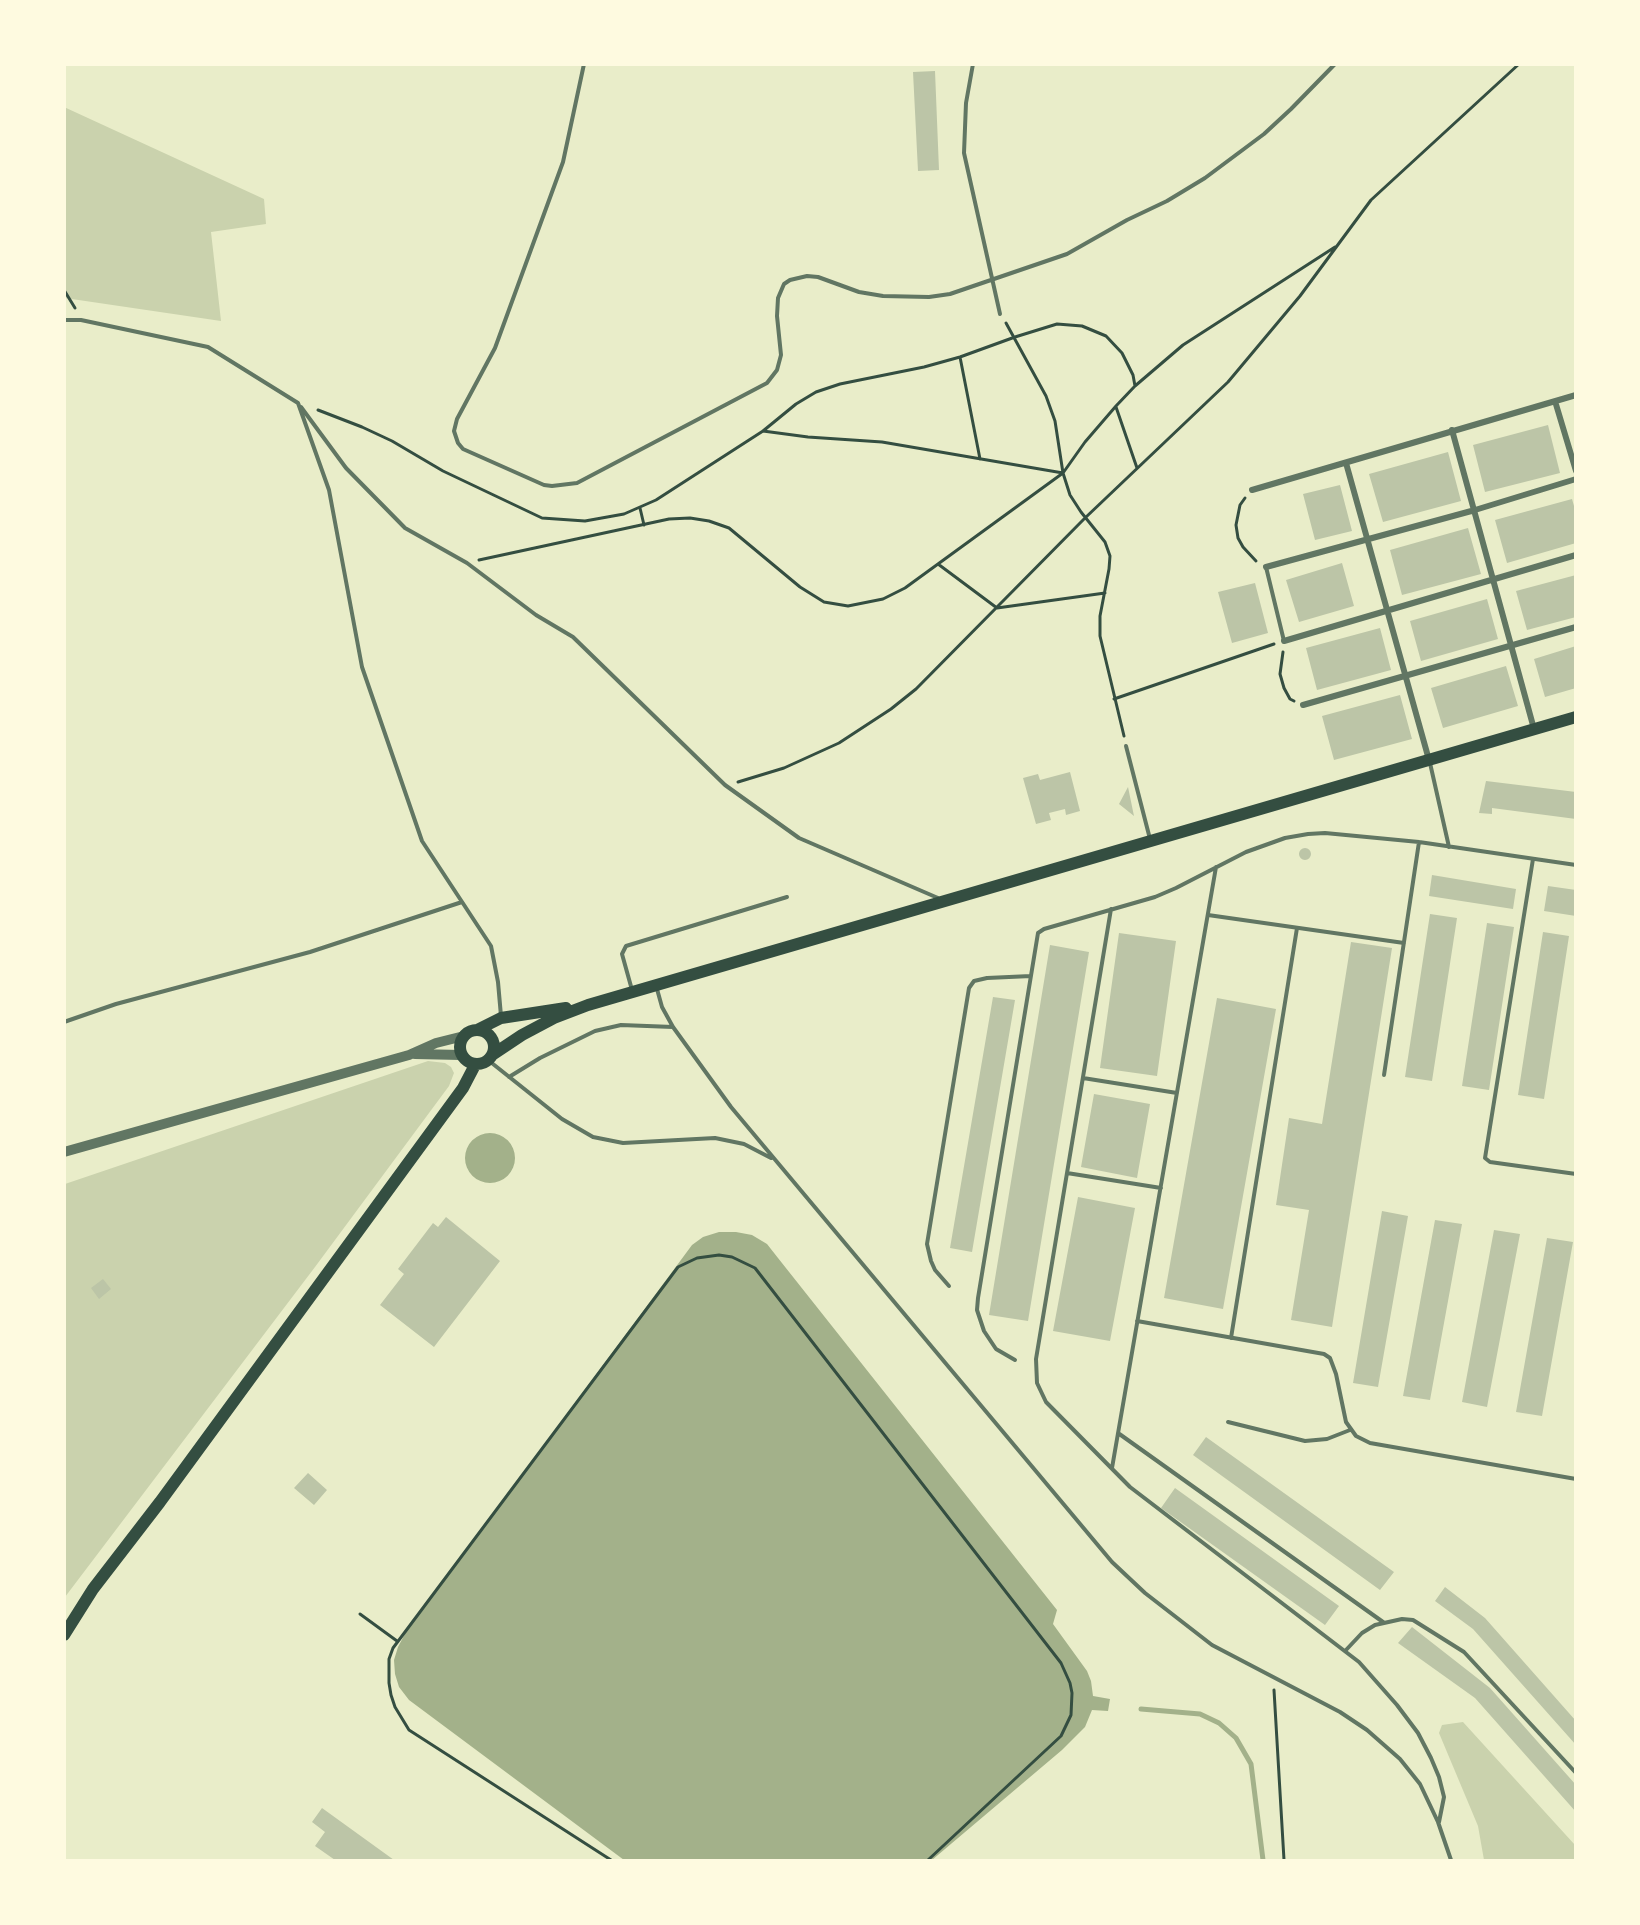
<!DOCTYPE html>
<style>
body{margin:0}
#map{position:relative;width:1640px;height:1925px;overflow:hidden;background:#e9edc9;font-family:Raleway,sans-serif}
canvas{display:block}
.frame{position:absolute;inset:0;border:66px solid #fefae0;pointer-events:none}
</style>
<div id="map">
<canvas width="1640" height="1925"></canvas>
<div class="frame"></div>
</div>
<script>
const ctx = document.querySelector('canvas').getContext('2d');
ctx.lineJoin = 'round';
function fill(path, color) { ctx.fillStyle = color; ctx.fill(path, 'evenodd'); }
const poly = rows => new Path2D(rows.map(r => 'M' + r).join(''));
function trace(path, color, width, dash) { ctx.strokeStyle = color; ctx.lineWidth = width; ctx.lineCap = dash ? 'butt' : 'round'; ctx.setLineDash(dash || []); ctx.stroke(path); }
const green = poly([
 [64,107,264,199,266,224,211,232,221,321,65,298],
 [428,1061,445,1063,451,1067,454,1073,449,1086,315,1267,65,1597,65,1184],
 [1463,1722,1575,1845,1575,1860,1484,1860,1478,1826,1439,1733,1442,1725]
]);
const water = poly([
 '465 1158a25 25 0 1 1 50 0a25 25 0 1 1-50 0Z',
 [719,1232,736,1232,752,1235,767,1244,778,1258,1057,1610,1053,1624,1087,1671,1091,1681,1093,1696,1110,1699,1108,1711,1092,1710,1085,1727,1062,1750,932,1860,624,1860,409,1700,399,1687,395,1674,394,1660,398,1647,407,1630,692,1245,703,1237]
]);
const stream = poly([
 [1141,1709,1200,1714,1219,1723,1236,1738,1251,1764,1263,1860]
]);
const building = poly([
 [935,71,939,170,918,171,913,72],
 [1548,425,1560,473,1485,492,1473,445],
 [1448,452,1461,501,1383,522,1369,474],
 [1340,485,1352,531,1315,540,1303,494],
 [1572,499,1576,513,1576,543,1507,563,1495,520],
 [1468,528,1481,574,1402,595,1390,550],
 [1342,563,1354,606,1299,622,1286,580],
 [1576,575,1576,617,1527,630,1516,591],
 [1255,583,1268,633,1232,643,1218,592],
 [1487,599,1498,639,1421,661,1410,621],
 [1380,628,1391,670,1317,690,1306,648],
 [1576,646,1576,688,1545,697,1534,659],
 [1506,666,1518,706,1443,728,1431,688],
 [1400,695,1412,739,1334,760,1322,716],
 [1070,772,1080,811,1066,815,1065,809,1049,813,1051,820,1036,824,1023,778,1038,774,1040,780],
 [1486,781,1576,792,1576,819,1492,808,1492,814,1479,813],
 [1128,787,1134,816,1119,804],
 '1299 854a6 6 0 1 1 12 0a6 6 0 1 1-12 0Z',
 [1432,875,1516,889,1513,909,1429,896],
 [1548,886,1576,890,1576,916,1544,911],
 [1430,914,1457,918,1432,1081,1405,1077],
 [1487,923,1514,927,1489,1090,1462,1086],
 [1543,932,1569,936,1544,1099,1518,1095],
 [1119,933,1176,941,1157,1076,1100,1068],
 [1351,942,1392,948,1332,1327,1291,1320,1309,1210,1276,1205,1289,1118,1322,1124],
 [1050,945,1089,952,1028,1321,989,1315],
 [993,997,1015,1000,972,1252,950,1248],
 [1217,998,1276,1009,1223,1309,1164,1298],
 [1094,1094,1150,1104,1137,1178,1081,1167],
 [1078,1197,1135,1208,1110,1341,1053,1331],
 [1382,1211,1408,1216,1378,1387,1353,1383],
 [446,1217,500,1261,434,1347,380,1305,404,1274,398,1269,433,1223,438,1227],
 [1435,1220,1462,1224,1430,1400,1403,1396],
 [1494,1230,1520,1234,1487,1407,1462,1402],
 [1547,1238,1573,1242,1542,1416,1516,1412],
 [103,1279,111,1289,99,1299,91,1288],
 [1206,1437,1394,1572,1380,1590,1193,1455],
 [308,1473,327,1490,314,1505,294,1488],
 [1175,1488,1339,1606,1325,1625,1161,1508],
 [1445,1587,1485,1618,1576,1721,1576,1745,1473,1629,1435,1601],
 [1412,1627,1490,1688,1576,1785,1576,1812,1475,1698,1398,1643],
 [322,1808,394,1860,335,1860,315,1846,325,1832,312,1822]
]);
const path = poly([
 [64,290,75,308],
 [1006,323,1046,396,1055,421,1063,473,1070,495,1081,512,1105,542,1110,556,1109,569,1100,616,1100,636,1124,736],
 [960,357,980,459],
 [1116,407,1137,468],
 [318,410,362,427,392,441,443,471,542,518,585,521,624,514,656,500,763,431,796,404,816,392,840,384,924,367,960,357,1015,337,1057,324,1082,326,1106,336,1122,353,1133,375,1135,386],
 [763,431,808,437,882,442,1063,473],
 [1245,498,1240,505,1236,525,1238,538,1243,547,1256,561],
 [640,508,644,525],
 [479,560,669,519,690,518,709,521,729,528,800,587,824,602,848,606,883,599,905,588,1063,473,1085,442,1116,406,1135,386,1183,345,1335,247],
 [938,564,997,608,1105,593],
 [1283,652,1280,674,1284,688,1290,699,1294,701],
 [1114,699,1274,644],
 [738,782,784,768,839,743,891,709,916,689,1085,518,1228,382,1300,296,1371,200,1519,64],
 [360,1614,397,1641],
 [1274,1690,1284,1860],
 [611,1860,409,1730,395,1707,391,1695,389,1683,389,1659,393,1648,678,1267,697,1258,719,1255,732,1257,755,1268,1061,1663,1070,1683,1072,1693,1071,1715,1061,1736,928,1860]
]);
const service = poly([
 [584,64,563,162,495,348,457,419,454,431,458,443,463,449,544,485,552,486,577,483,767,383,777,370,781,355,777,316,778,298,784,284,790,280,807,276,818,277,859,292,883,296,929,297,950,294,1067,254,1127,220,1167,201,1205,178,1264,134,1291,109,1335,64],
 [973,64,966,103,964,153,1000,314],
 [64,320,81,320,208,347,298,403,329,490,362,667,422,841,491,946,498,982,501,1016],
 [301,407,346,468,405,528,467,563,536,615,573,637,725,785,799,838,938,898],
 [1266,567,1284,641],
 [1126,746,1150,839],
 [1430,763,1449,847],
 [1533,859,1485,1158,1490,1162,1576,1174],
 [1111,909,1036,1359,1037,1383,1046,1402,1130,1487,1359,1662,1397,1705,1418,1733,1431,1758,1439,1777,1444,1797,1439,1822],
 [1208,915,1404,943],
 [657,989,662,1007,673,1027,731,1107,1112,1562,1145,1593,1212,1645,1340,1712,1367,1730,1400,1759,1420,1784,1438,1822,1451,1860],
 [632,990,622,954,626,946,787,897],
 [64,1022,116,1004,310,952,462,902],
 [488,1060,562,1119,593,1137,623,1143,715,1138,744,1144,771,1158],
 [1384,1075,1419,842],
 [509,1077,540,1058,595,1031,621,1025,673,1027],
 [1083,1078,1177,1093],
 [1067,1173,1161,1188],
 [949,1286,935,1270,931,1261,927,1244,969,988,974,981,987,978,1031,976],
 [1137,1321,1324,1354,1330,1358,1336,1374,1346,1422,1356,1436,1370,1443,1576,1479],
 [1231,1338,1297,928],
 [1015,1360,996,1349,984,1331,977,1310,978,1298,1038,933,1044,929,1155,897,1176,888,1246,852,1285,838,1308,834,1325,833,1419,842,1576,865],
 [1228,1422,1305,1441,1327,1439,1350,1430],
 [1118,1433,1383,1622],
 [1112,1468,1216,867],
 [1346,1650,1362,1633,1375,1625,1402,1619,1413,1620,1464,1652,1576,1773]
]);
const minor = poly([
 [1555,401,1576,471],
 [1452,430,1534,729],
 [1346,463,1429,760],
 [1252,490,1576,395],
 [1266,567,1475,510,1576,479],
 [1284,641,1576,555],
 [1303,705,1576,627]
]);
const tertiary = poly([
 [415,1054,461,1055],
 [64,1152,409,1055,436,1043,464,1036]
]);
const secondary = poly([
 [477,1030,501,1018,566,1008],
 '460 1047a17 17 0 1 1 34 0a17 17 0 1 1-34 0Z',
 [492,1055,522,1035,554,1018,588,1005,1576,717],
 [64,1635,93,1589,160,1502,463,1088,475,1065]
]);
fill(green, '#cad2ad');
fill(water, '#a3b18a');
trace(stream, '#a3b18a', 5);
fill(building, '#bcc5a7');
trace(path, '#344e41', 3);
trace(service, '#617663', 4);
trace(minor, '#617663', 6);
trace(tertiary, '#617663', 10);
trace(secondary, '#344e41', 12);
</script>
